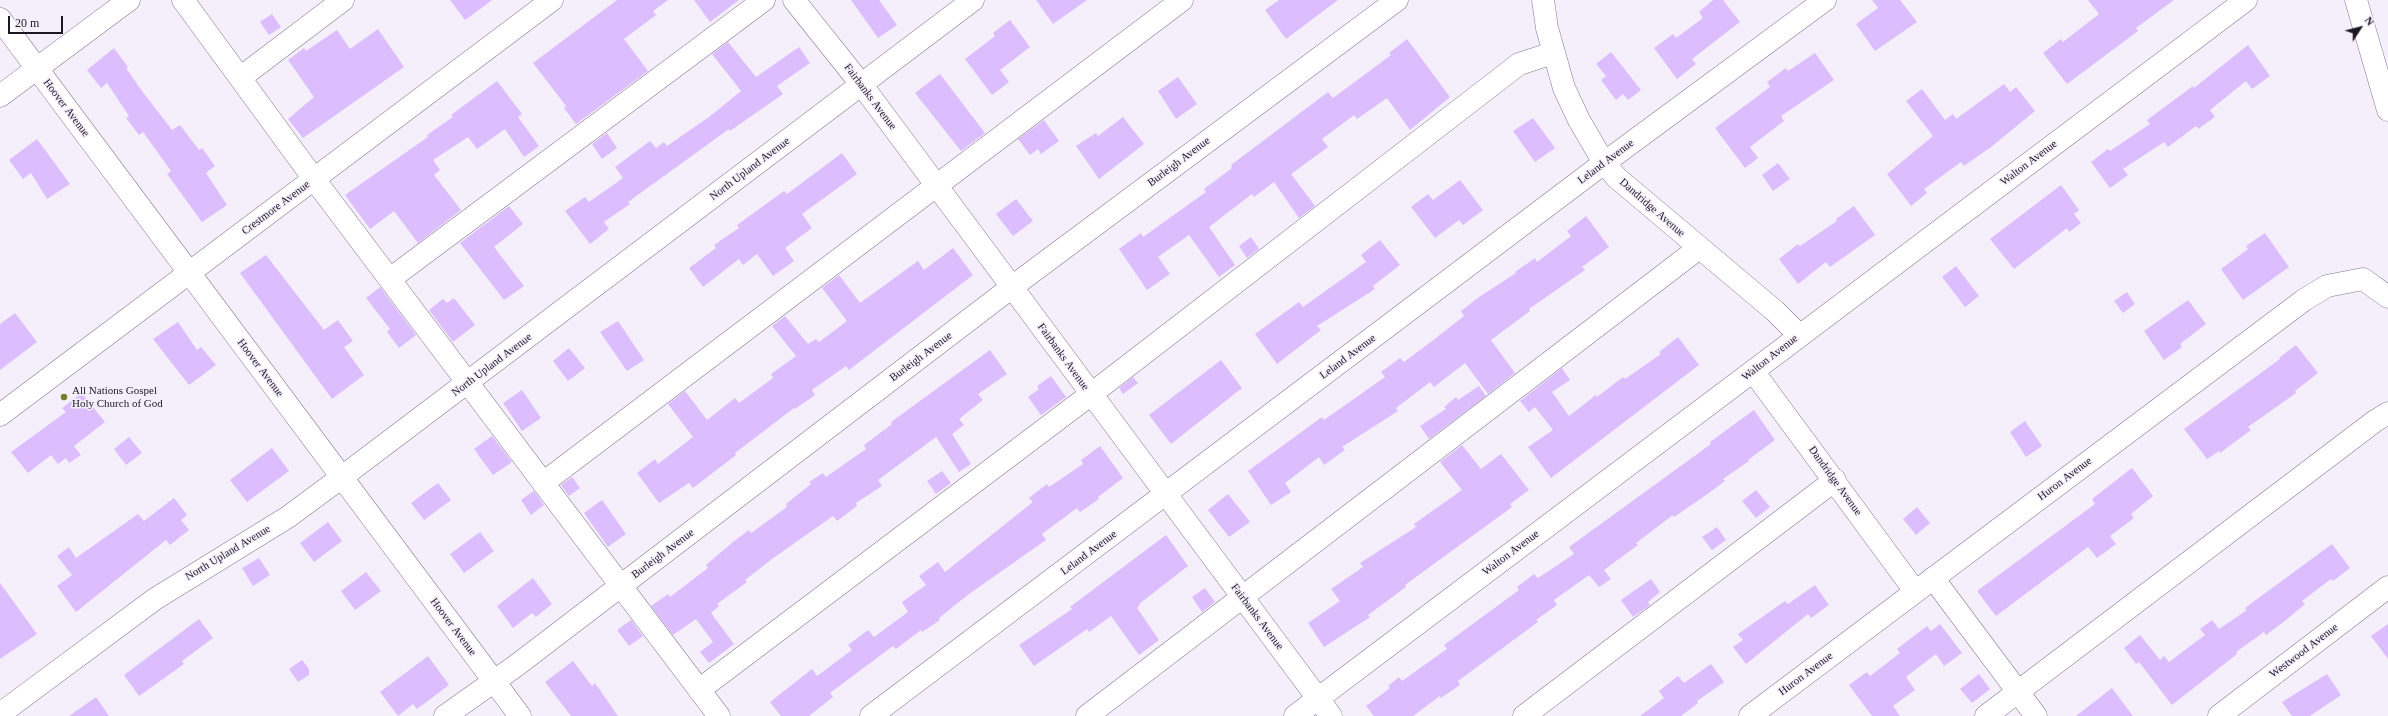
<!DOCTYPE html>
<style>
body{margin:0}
#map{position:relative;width:2388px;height:716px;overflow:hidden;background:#f5effc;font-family:"Times New Roman",serif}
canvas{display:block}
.north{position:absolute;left:2340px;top:8px;width:40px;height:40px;-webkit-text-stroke:3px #f5effc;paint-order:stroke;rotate:54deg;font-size:11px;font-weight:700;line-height:16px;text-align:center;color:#1c1722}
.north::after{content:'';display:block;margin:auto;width:14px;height:18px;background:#1c1722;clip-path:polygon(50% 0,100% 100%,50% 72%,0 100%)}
.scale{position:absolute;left:8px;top:16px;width:55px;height:18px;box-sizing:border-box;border:2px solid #1c1722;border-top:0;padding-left:5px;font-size:12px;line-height:14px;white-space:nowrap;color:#1c1722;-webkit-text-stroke:3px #f5effc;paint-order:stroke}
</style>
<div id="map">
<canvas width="2388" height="716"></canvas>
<div class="north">N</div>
<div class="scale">20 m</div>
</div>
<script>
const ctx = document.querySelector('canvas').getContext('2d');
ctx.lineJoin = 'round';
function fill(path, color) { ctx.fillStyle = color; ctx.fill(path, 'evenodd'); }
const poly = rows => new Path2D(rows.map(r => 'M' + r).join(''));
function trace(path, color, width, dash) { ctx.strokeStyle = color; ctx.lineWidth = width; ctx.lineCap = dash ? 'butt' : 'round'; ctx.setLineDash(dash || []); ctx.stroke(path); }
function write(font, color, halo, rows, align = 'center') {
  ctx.font = font + ' "Times New Roman",serif'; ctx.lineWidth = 3; ctx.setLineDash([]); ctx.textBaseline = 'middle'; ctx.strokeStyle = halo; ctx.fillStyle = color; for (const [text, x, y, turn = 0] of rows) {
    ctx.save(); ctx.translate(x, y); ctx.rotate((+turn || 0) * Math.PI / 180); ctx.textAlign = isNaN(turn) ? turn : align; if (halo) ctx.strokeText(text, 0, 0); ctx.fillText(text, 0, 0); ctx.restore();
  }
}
const building = poly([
 [450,0,492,0,465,20],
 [617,0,668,0,653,11,656,15,624,39,648,71,576,124,564,108,566,106,533,63],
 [694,0,739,0,710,22],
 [851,0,879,0,897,25,878,38],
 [1036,0,1087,0,1053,24],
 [1279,0,1338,0,1286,39,1265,10],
 [1713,0,1723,0,1740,22,1692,59,1696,64,1677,79,1654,48,1673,34,1676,38,1703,18,1699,12],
 [1872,0,1900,0,1917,22,1875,51,1856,24,1878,8],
 [2088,0,2174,0,2136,28,2138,31,2067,84,2043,53,2061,39,2063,42,2099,14],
 [272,14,281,27,269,35,260,22],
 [1010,20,1030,47,1000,70,1009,82,992,95,965,59,995,36,993,33],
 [378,29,404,67,303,138,288,119,314,97,288,60,304,48,306,51,337,30,350,49],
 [1407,39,1450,97,1410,130,1387,98,1357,119,1354,115,1322,139,1328,147,1291,174,1315,206,1299,218,1274,182,1254,197,1252,194,1209,227,1235,265,1219,277,1189,235,1158,257,1170,274,1147,290,1119,249,1141,233,1143,237,1206,192,1204,189,1232,168,1231,165,1328,92,1333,98,1391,55,1389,53],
 [728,42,756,77,799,47,810,63,777,86,783,94,730,131,729,129,628,202,630,204,604,222,609,229,590,244,565,211,585,197,589,202,623,178,615,167,650,141,656,148,664,142,667,146,709,117,741,91,712,54],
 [2248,45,2270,76,2252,89,2246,81,2210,110,2215,117,2198,129,2196,126,2168,147,2164,142,2123,169,2128,175,2110,188,2091,162,2108,149,2110,151,2150,124,2147,120,2193,86,2194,88],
 [114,48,128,67,126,68,142,91,172,130,180,125,199,150,202,148,215,166,206,173,227,205,202,222,167,174,171,171,143,132,139,135,126,118,129,116,107,83,101,88,87,70],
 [1611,52,1641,90,1628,100,1623,94,1616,100,1601,80,1606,76,1596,64],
 [1815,53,1834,80,1781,116,1784,121,1750,147,1758,158,1745,168,1715,128,1770,87,1767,82,1786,68,1788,71],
 [940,74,985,133,961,151,915,93],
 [1178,77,1197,104,1176,119,1158,91],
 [497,81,522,114,518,117,539,146,524,157,505,129,477,149,468,137,433,160,440,170,434,175,461,210,418,243,394,211,370,229,345,195,428,137,427,135,453,117,451,115],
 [2004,84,2010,92,2016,87,2035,111,1991,147,1964,166,1961,162,1924,189,1927,193,1911,206,1887,174,1933,136,1906,101,1922,89,1945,120,1953,114,1956,119],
 [1123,117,1144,144,1099,179,1076,146,1096,133,1098,136],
 [1533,118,1555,148,1535,162,1513,131],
 [1044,120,1059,141,1041,154,1038,149,1030,155,1018,139],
 [607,133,617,148,602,159,592,144],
 [37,139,70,184,47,199,31,173,23,179,9,160],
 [842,153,857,174,802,214,812,228,785,248,794,261,773,276,757,254,743,265,739,259,703,287,689,268,716,248,714,245,739,228,737,225,784,191,787,194],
 [1778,163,1790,179,1773,191,1762,175],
 [1460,180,1483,210,1463,225,1459,220,1435,238,1411,207,1428,194,1433,200],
 [2061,185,2079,210,2074,214,2081,223,2069,232,2067,228,2014,269,1990,239],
 [1016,199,1033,221,1013,236,996,214],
 [509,206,523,224,494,247,524,286,504,300,460,243],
 [1854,206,1875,235,1830,267,1826,262,1798,284,1779,259,1798,244,1800,246,1837,221,1836,219],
 [1586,216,1609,247,1582,267,1585,270,1529,309,1530,311,1491,340,1515,373,1488,394,1465,363,1434,387,1430,382,1396,408,1398,411,1342,447,1345,450,1324,465,1319,457,1285,483,1291,492,1271,505,1248,471,1322,417,1324,420,1385,377,1381,372,1400,358,1404,362,1432,341,1464,316,1461,311,1479,297,1516,273,1515,272,1535,258,1537,262,1571,236,1567,231],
 [2265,233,2289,267,2243,300,2221,269,2248,249,2246,246],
 [1251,237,1259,249,1247,258,1239,246],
 [1380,240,1400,265,1373,286,1375,289,1317,326,1321,330,1277,364,1255,334,1299,302,1303,307,1366,262,1361,255],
 [953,248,973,275,849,370,846,366,812,390,815,395,795,409,794,408,735,453,736,455,693,488,689,483,659,503,637,473,655,459,658,464,693,437,668,404,685,391,707,420,735,398,739,403,773,378,771,374,796,356,772,326,785,316,808,344,816,339,819,342,847,321,822,288,839,275,860,303,918,261,924,270],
 [266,255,324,330,338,320,353,341,344,347,364,375,332,399,240,273],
 [1956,266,1979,296,1965,307,1942,277],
 [380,287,416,335,399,348,387,332,390,329,366,298],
 [2127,292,2135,304,2123,313,2114,301],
 [454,298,475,325,453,342,429,310,443,299,447,303],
 [2188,300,2206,324,2180,344,2182,347,2164,360,2144,331],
 [15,313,37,342,0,370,0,324],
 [618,321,644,360,627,371,600,332],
 [178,322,197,350,201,347,216,365,189,385,153,339],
 [1678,337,1699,365,1551,478,1528,447,1553,430,1535,407,1529,412,1520,401,1562,368,1570,380,1552,392,1569,416,1596,395,1597,397,1623,377,1625,379,1661,354,1659,352],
 [2296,345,2318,373,2295,391,2296,393,2248,427,2251,430,2220,453,2219,451,2207,459,2184,429,2280,359,2279,358],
 [569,348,585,368,568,381,553,361],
 [990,350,1007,374,978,394,983,400,959,419,964,425,952,434,971,464,959,472,936,437,878,480,882,486,856,503,857,506,837,521,833,516,772,559,745,580,747,582,717,604,719,606,711,613,734,644,709,663,700,652,713,642,696,619,673,635,651,606,668,594,670,597,708,568,706,565,733,542,749,530,751,533,787,507,786,504,811,484,809,482,823,473,826,477,866,449,864,445,892,424,891,422],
 [1221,360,1242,388,1171,444,1149,415],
 [1051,376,1066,397,1041,415,1028,397,1039,389,1037,386],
 [1133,377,1138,383,1123,394,1119,388],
 [1479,386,1486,396,1429,439,1420,426,1446,409,1444,407,1456,397,1458,400],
 [522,390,541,418,522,431,503,403],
 [82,393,105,422,74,446,81,455,69,463,66,458,58,464,51,455,28,473,11,452,66,412,62,408],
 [1754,410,1775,440,1748,460,1749,461,1723,479,1725,481,1706,495,1674,517,1673,515,1636,543,1638,545,1604,570,1611,579,1599,587,1589,575,1554,600,1557,605,1536,620,1538,622,1458,681,1460,685,1441,698,1440,696,1413,716,1374,716,1366,706,1390,688,1388,686,1399,677,1402,681,1447,649,1444,645,1519,590,1517,587,1534,574,1538,578,1574,554,1569,547,1711,444,1710,442],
 [2025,421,2042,446,2026,457,2010,432],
 [492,436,512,462,493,475,474,449],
 [129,437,142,453,126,465,114,449],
 [1462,445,1481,469,1501,454,1529,490,1510,504,1512,507,1405,585,1406,587,1368,615,1370,617,1324,647,1308,623,1340,601,1331,589,1363,567,1360,563,1416,527,1414,524,1462,490,1440,462],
 [1100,446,1123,478,1098,497,1099,499,1080,512,1077,508,1042,534,1046,540,969,594,939,618,940,620,922,632,921,630,896,649,893,646,830,693,833,697,809,716,781,716,770,702,812,669,817,676,852,650,848,645,868,630,874,637,908,612,902,602,926,585,919,576,938,562,945,572,1033,502,1029,498,1047,484,1049,487,1083,464,1081,460],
 [272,448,289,471,247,502,230,480],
 [2132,468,2153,496,2131,514,2134,518,2110,536,2116,544,2097,558,2088,547,1996,616,1977,591,2095,504,2092,499],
 [942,471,951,483,936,494,927,481],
 [572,477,580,488,569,496,561,485],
 [438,483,451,500,424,520,411,503],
 [1756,490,1770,507,1756,518,1742,501],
 [534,491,544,505,531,515,521,500],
 [1228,494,1250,522,1229,537,1208,510],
 [174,498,187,515,181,520,189,530,170,545,166,540,76,612,57,586,72,575,57,556,69,547,76,558,138,514,144,521],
 [602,500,626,534,608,547,584,513],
 [1917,507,1930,523,1916,535,1903,519],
 [328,522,342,541,314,562,300,543],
 [1717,527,1726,540,1712,550,1702,537],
 [480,532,494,551,464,573,450,554],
 [1166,535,1188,566,1139,604,1140,605,1137,608,1159,640,1139,655,1111,616,1089,632,1087,629,1034,666,1019,645,1072,609,1070,607],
 [2332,544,2350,568,2333,581,2331,579,2302,601,2305,604,2286,620,2266,635,2264,632,2236,652,2237,654,2172,705,2139,662,2136,664,2124,648,2140,635,2160,660,2164,656,2169,662,2205,635,2200,629,2212,620,2219,629,2247,610,2245,608],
 [259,558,270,575,253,586,242,568],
 [366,572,381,591,355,610,341,591],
 [533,578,552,604,536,617,532,613,513,628,497,606],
 [1651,579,1660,592,1648,602,1650,605,1633,617,1621,600],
 [0,583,37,634,0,659],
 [1815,585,1829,605,1811,618,1808,614,1746,664,1733,647,1743,640,1738,634,1785,601,1788,604],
 [1205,588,1215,602,1202,612,1192,597],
 [199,619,213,638,182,661,184,664,139,696,124,675],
 [631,620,643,636,629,646,617,630],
 [1940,624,1962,653,1944,666,1936,654,1906,677,1915,690,1893,706,1900,716,1872,716,1849,685,1867,672,1870,676,1900,653,1897,649,1927,626,1931,631],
 [2388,624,2388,659,2371,636],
 [428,656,449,685,417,709,413,704,398,716,380,692],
 [302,660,309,669,309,675,298,682,289,669],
 [573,661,592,686,595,683,618,716,571,716,545,682],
 [1711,664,1724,682,1697,701,1698,703,1681,716,1640,716,1664,698,1659,691,1678,676,1684,683],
 [1979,674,1990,689,1972,703,1960,689],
 [2327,674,2341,695,2310,716,2292,716,2282,702],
 [2112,688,2133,716,2076,716],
 [96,697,109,716,69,716]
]);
const minor = poly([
 [183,0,314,179,719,716],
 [794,0,861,84,1331,716],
 [1543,0,1547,28,1564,88,1579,120,1604,163,1617,178,1775,311,1799,335],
 [0,19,520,716],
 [240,78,343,0],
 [0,96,129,0],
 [390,279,764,0],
 [1753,371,1915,591],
 [0,415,552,0],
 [543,483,1182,0],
 [1933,578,2036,716],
 [699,690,1090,395,1519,64,1553,53],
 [0,714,155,599,288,517,342,477,973,0],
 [445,716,517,665,1012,287,1397,0],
 [871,716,1604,163,1825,0],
 [1087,716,1699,248],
 [1295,716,2246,0],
 [1524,716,1835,480],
 [1750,716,2304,300,2327,286,2363,279,2388,297],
 [1986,716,2375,421,2388,413],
 [2219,716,2388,587]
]);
const major = poly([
 [2356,0,2388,110]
]);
const markers = [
 [64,397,4,"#7a7c25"]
];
const streetNames = [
 ["Fairbanks Avenue",870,97,53],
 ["Hoover Avenue",66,108,53],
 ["Burleigh Avenue",1179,162,-37],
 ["Leland Avenue",1606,162,-37],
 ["Walton Avenue",2029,163,-37],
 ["North Upland Avenue",750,169,-37],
 ["Crestmore Avenue",276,208,-37],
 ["Dandridge Avenue",1652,208,41],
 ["Burleigh Avenue",921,357,-37],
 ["Fairbanks Avenue",1063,357,54],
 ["Leland Avenue",1348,357,-37],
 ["Walton Avenue",1770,358,-38],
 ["North Upland Avenue",492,365,-37],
 ["Hoover Avenue",260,368,53],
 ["Huron Avenue",2065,479,-37],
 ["Dandridge Avenue",1835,481,54],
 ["North Upland Avenue",228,553,-31],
 ["Leland Avenue",1089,553,-37],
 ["Walton Avenue",1511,553,-37],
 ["Burleigh Avenue",663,554,-37],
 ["Fairbanks Avenue",1257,617,53],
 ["Hoover Avenue",453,627,53],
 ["Westwood Avenue",2304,651,-37],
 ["Huron Avenue",1806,674,-37]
];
const poiNames = [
 ["All Nations Gospel",72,391],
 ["Holy Church of God",72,404]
];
fill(building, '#dcbdfd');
trace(minor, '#857795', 23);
trace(major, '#857795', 23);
trace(minor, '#fff', 22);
trace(major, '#fff', 22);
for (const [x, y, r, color] of markers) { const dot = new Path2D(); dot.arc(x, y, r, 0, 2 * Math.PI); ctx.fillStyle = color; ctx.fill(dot); trace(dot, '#f5effc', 1.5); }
write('11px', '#1c1722', '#f5effc', streetNames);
write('11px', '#1c1722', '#f5effc', poiNames, 'left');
</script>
